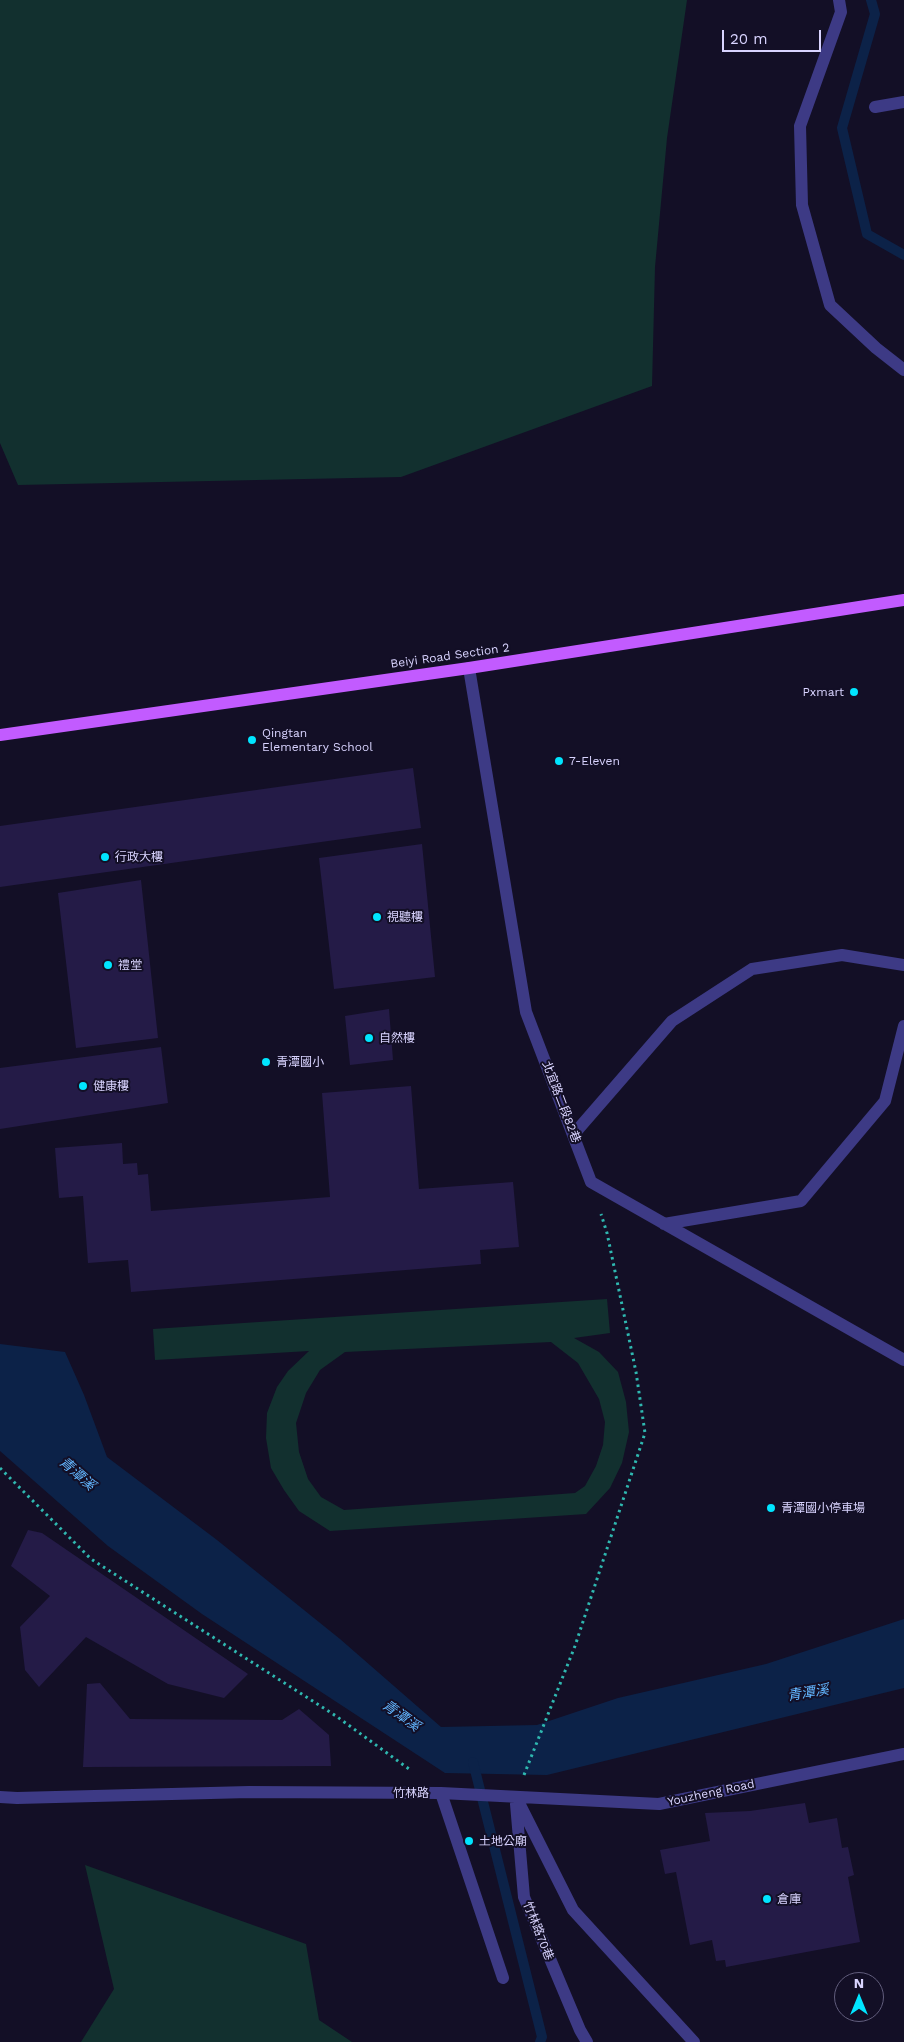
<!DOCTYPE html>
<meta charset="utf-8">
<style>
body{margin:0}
#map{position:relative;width:904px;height:2042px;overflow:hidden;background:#130f26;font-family:"Work Sans",sans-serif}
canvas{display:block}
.north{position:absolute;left:834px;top:1972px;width:50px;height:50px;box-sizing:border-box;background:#130f26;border:1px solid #625e7d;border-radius:50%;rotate:0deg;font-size:14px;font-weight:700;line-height:20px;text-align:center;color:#d9d4ff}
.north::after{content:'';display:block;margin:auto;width:18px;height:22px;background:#00e5ff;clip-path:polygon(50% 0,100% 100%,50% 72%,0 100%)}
.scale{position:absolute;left:722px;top:30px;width:99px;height:22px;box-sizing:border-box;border:2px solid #d9d4ff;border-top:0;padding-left:6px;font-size:15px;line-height:18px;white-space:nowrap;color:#d9d4ff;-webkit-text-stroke:4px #130f26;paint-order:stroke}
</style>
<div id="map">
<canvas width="904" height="2042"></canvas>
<div class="north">N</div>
<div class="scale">20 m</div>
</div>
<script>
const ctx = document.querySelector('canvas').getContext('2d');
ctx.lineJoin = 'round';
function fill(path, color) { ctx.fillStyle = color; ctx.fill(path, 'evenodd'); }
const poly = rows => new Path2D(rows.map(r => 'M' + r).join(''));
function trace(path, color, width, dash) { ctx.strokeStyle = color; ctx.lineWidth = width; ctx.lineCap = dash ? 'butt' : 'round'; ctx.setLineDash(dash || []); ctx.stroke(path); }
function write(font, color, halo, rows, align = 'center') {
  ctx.font = font + ' "Work Sans","Noto Sans TC",sans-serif'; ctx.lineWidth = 4; ctx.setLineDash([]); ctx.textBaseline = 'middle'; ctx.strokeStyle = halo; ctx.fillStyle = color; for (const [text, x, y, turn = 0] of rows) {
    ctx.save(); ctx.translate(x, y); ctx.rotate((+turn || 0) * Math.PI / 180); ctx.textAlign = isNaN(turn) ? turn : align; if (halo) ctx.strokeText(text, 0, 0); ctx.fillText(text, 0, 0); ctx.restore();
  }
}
const green = poly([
 [0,0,687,0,667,138,655,267,652,386,401,477,18,485,0,443],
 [607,1299,610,1333,574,1338,599,1352,618,1372,626,1402,629,1432,622,1463,610,1488,586,1514,330,1531,299,1511,284,1490,271,1468,266,1438,267,1413,277,1387,288,1371,309,1351,155,1360,153,1329],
 [551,1342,578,1363,599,1399,605,1422,603,1445,596,1466,585,1486,575,1493,344,1510,321,1497,308,1479,299,1452,296,1423,306,1393,320,1370,345,1352],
 [85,1865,306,1944,319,2020,352,2042,81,2042,114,1989]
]);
const water = poly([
 [0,1344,65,1352,84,1395,107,1457,217,1540,340,1639,441,1727,537,1725,618,1698,766,1664,904,1619,904,1688,547,1775,445,1773,202,1614,108,1546,0,1451]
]);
const stream = poly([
 [871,0,875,14,842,128,867,234,904,255],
 [473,1762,542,2037,540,2042]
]);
const building = poly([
 [413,768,421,828,0,887,0,826],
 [422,844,435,977,334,989,319,858],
 [141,880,158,1038,76,1048,58,893],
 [389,1009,393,1060,350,1065,345,1016],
 [161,1047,168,1103,0,1129,0,1068],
 [411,1086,419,1189,513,1182,519,1247,480,1250,481,1264,131,1292,128,1260,88,1263,83,1196,59,1198,55,1148,122,1143,123,1164,137,1163,138,1175,148,1174,151,1211,330,1197,322,1093],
 [28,1530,42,1533,248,1674,224,1698,168,1684,86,1637,39,1687,25,1670,20,1627,50,1596,11,1566],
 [100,1683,130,1719,282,1720,299,1709,329,1735,331,1766,83,1767,87,1684],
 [805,1803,809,1823,837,1818,842,1848,848,1847,854,1875,848,1877,860,1942,726,1967,725,1960,716,1961,712,1940,690,1945,676,1872,665,1874,660,1850,710,1841,705,1813,750,1811]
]);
const path = poly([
 [0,1468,91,1559,336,1716,409,1769],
 [524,1775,575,1646,645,1433,636,1372,607,1233,601,1214]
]);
const minor = poly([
 [839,0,841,12,800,126,802,205,830,305,876,348,904,370],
 [875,107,904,102],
 [469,668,526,1012,591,1182,904,1360],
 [573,1135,672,1021,752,969,842,955,904,965],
 [664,1224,801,1201,885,1101,904,1026],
 [441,1793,503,1978],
 [0,1797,17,1798,249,1792,441,1793,659,1804,904,1754],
 [516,1797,573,1910,694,2042],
 [516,1804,524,1897,580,2030,587,2042]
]);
const major = poly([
 [0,735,469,668,904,600]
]);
const markers = [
 [854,692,5,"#00e5ff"],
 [252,740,5,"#00e5ff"],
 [559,761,5,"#00e5ff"],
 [105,857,5,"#00e5ff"],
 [377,917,5,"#00e5ff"],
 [108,965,5,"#00e5ff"],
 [369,1038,5,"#00e5ff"],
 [266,1062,5,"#00e5ff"],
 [83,1086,5,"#00e5ff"],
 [771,1508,5,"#00e5ff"],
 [469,1841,5,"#00e5ff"],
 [767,1899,5,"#00e5ff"]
];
const streetNames = [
 ["Beiyi Road Section 2",450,656,-8],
 ["北宜路二段82巷",561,1102,69],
 ["竹林路",411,1793],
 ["Youzheng Road",711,1793,-12],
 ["竹林路70巷",538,1931,68]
];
const poiNames = [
 ["Pxmart",844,692,"right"],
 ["Qingtan",262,733],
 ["Elementary School",262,747],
 ["7-Eleven",569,761],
 ["行政大樓",115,857],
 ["視聽樓",387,917],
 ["禮堂",118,965],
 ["自然樓",379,1038],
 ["青潭國小",276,1062],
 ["健康樓",93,1086],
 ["青潭國小停車場",781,1508],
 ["土地公廟",479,1841],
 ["倉庫",777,1899]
];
const waterNames = [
 ["青潭溪",77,1474,41],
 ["青潭溪",808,1693,-9],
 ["青潭溪",401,1716,36]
];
fill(green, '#12302f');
fill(water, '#0c2248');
trace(stream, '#0c2248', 10);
fill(building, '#241b47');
trace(path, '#2fb8b0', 3, [2.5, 4]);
trace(minor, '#3d3a85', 12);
trace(major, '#c25bff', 12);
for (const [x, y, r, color] of markers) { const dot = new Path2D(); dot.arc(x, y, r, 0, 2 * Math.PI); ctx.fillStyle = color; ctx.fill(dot); trace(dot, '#130f26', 2); }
write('12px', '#d9d4ff', '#130f26', streetNames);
write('12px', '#d9d4ff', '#130f26', poiNames, 'left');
write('italic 14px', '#62b6ff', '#130f26', waterNames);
</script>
